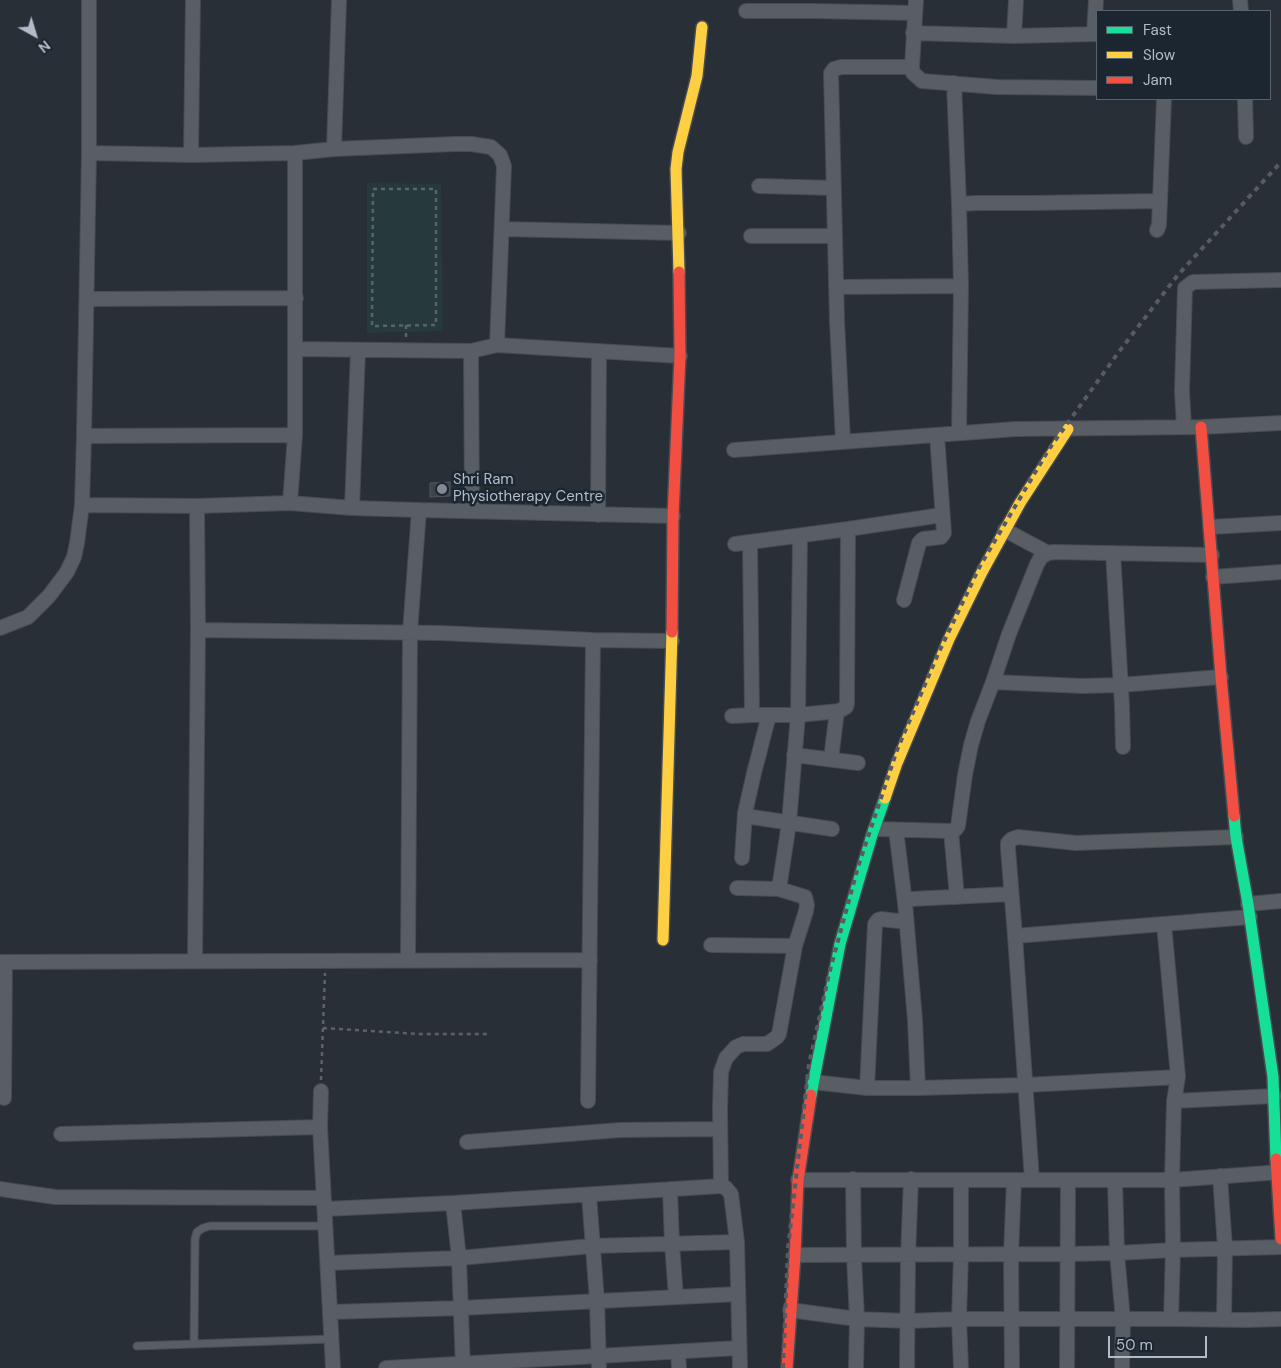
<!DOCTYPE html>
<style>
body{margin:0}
#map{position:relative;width:1281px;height:1368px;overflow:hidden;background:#292f36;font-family:"DM Sans",sans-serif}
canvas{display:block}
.legend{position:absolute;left:1096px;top:10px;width:175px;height:90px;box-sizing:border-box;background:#1c2631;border:1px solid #58626d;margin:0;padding:6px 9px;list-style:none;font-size:15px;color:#b2bcc8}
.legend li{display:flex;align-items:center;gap:10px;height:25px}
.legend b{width:25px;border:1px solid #58626d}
.north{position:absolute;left:10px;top:10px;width:50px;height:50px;-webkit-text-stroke:4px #1c2631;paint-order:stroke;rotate:141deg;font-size:14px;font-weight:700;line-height:20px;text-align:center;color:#b2bcc8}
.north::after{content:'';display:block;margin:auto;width:18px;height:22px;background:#b2bcc8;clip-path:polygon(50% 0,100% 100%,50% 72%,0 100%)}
.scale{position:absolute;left:1108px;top:1336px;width:99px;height:22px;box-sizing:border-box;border:2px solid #b2bcc8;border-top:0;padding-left:6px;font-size:15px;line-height:18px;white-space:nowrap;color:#b2bcc8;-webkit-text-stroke:4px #1c2631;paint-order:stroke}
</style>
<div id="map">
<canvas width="1281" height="1368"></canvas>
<ul class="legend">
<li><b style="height:6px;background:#16e098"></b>Fast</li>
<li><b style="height:6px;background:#ffcf43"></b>Slow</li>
<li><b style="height:6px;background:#f24e42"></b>Jam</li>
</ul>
<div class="north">N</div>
<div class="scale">50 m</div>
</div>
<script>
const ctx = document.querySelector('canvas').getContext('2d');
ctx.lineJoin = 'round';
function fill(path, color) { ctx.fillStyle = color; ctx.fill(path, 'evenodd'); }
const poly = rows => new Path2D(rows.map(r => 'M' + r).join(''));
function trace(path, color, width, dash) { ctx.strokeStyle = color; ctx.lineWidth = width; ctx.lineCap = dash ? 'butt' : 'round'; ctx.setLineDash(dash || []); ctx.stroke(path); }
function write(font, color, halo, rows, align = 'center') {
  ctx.font = font + ' "DM Sans",sans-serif'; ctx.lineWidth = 5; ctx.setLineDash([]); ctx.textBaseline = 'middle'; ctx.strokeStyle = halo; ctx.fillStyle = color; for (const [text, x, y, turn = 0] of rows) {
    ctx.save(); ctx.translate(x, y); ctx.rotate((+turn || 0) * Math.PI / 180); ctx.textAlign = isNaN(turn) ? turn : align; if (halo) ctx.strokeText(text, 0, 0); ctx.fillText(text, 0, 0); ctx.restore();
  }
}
const green = poly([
 [367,183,441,184,443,331,367,333]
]);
const building = poly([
 [450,482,450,496,430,497,430,483,450,482]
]);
const path = poly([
 [373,189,436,189,436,325,372,326,373,189],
 [406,325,406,339],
 [323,1028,417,1034,489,1034],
 [321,1080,325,973]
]);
const lane = poly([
 [194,1344,195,1239,197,1232,203,1228,210,1226,326,1226],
 [137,1346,331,1339]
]);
const street = poly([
 [916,0,912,67,913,73,922,81,997,87,1097,88],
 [1240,0,1241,11],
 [746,11,814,11,915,13],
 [913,33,1014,36,1097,34],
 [1094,34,1096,0],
 [1014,36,1016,0],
 [954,83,959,204,961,286,959,433],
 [1245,99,1246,137],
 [334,149,339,0],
 [89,153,191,155,295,153,334,149,455,144,471,144,491,147,500,155,504,166,497,345],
 [191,155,193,0],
 [759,186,834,188],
 [959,204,977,203,1030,203,1160,201],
 [502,229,679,233],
 [1157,230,1159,225,1164,99],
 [751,236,835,236],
 [836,287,961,286],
 [87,299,296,298],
 [295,349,471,351,497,345,680,356],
 [471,351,472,511],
 [1184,427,1182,391,1185,288,1193,282,1281,280],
 [84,436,295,435],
 [843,441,837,321,831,73,834,69,841,67,912,67],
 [734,450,1016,429,1201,427,1281,423],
 [290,503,295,435,295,153],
 [82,505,197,506,290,503,352,508,419,510,673,516],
 [352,508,358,350],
 [598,515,599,351],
 [1210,527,1281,523],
 [1005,530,1048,553],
 [750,542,752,715],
 [735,544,848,529,942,515],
 [1113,553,1122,706,1123,747],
 [1213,577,1281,572],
 [904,600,919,543,923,539,941,537,944,533,937,435],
 [0,628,28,617,49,596,67,572,74,557,77,543,82,505,84,436,89,153,89,0],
 [198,630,441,633,593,640,672,641],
 [993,682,1082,686,1120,685,1221,677],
 [732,716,752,715,798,715,839,711,846,707,847,704,848,529],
 [794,755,858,763],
 [831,759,837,711],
 [745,816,832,829],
 [875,829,951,831,956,829,958,826,965,775,971,745,978,721,993,682,1009,634,1037,564,1041,557,1048,553,1054,552,1212,555],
 [896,830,905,903,915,1020,918,1088],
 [951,831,957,897],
 [742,858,745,813,754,773,769,715],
 [737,888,779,889,789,823,798,715,800,536],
 [905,903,911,899,1011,894],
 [1248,904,1281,901],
 [1164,924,1178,1077,1174,1101,1172,1180,1173,1250,1171,1319],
 [1015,936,1250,917],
 [711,945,795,946],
 [195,961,198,630,197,506],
 [408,961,410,632,419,510],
 [0,962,590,960],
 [813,1082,867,1088,918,1088,1026,1085,1178,1077],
 [867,1088,875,924,878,920,881,919,906,922],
 [321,1091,320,1127,333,1368],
 [4,1098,5,962],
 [588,1101,593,640],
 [1174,1101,1274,1096],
 [61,1134,320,1127],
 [467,1142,620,1130,720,1129],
 [1220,1176,1225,1248,1224,1320],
 [853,1179,854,1257,857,1319,856,1368],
 [798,1180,1172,1180,1281,1172],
 [961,1180,961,1255,959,1319,961,1368],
 [1032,1180,1015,936,1008,849,1008,843,1012,839,1018,837,1076,843,1236,837],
 [1115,1180,1117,1253,1123,1320,1122,1368],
 [721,1186,720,1109,721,1072,726,1058,736,1047,743,1044,767,1044,777,1037,779,1034,795,946,806,911,807,905,805,897,779,889],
 [0,1189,55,1197,324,1198],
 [670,1189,672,1244,676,1297],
 [589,1195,597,1301,599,1368],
 [453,1203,459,1258,463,1368],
 [325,1209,453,1203,721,1186,726,1188,731,1194,737,1242,740,1368],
 [795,1255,1067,1254,1117,1253,1173,1250,1281,1247],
 [328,1263,459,1258,592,1246,737,1242],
 [790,1310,857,1319,908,1321,959,1319,1171,1319,1247,1320,1281,1319],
 [331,1312,461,1308,738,1294],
 [678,1352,679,1368],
 [386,1368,739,1348],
 [907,1368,908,1257,911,1179],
 [1012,1368,1011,1255,1014,1180],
 [1067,1368,1068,1180]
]);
const fast = poly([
 [1234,816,1236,837,1248,904,1273,1077,1276,1159],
 [811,1095,840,944,872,835,885,798]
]);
const slow = poly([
 [679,272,676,169,678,152,697,76,702,27],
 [885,798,897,763,949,639,982,572,1020,503,1068,429],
 [663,940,672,632]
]);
const jam = poly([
 [1201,427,1221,677,1234,816],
 [672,632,673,516,680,356,679,272],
 [1276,1159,1281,1239],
 [787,1368,795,1255,798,1180,811,1095]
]);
const rail = poly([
 [783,1368,788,1248,809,1064,829,974,858,867,897,750,938,654,980,566,1049,449,1118,353,1177,276,1281,162]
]);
const markers = [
 [442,489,6,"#828b95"]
];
const poiNames = [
 ["Shri Ram",453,480],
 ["Physiotherapy Centre",453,497]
];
fill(green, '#263a3c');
fill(building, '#3e444a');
trace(building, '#51565e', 1);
trace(lane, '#474b51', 9);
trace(street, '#474b51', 16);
trace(fast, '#474b51', 14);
trace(slow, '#474b51', 14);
trace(jam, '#474b51', 14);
trace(path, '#5c6268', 2.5, [4, 4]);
trace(lane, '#595e64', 7);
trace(street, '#595e64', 14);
trace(fast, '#16e098', 11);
trace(slow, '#ffcf43', 11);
trace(jam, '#f24e42', 11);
trace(rail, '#575c62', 4, [5, 5]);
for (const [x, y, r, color] of markers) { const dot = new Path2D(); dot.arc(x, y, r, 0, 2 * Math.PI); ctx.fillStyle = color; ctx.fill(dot); trace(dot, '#1c2631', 2); }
write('15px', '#b2bcc8', '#1c2631', poiNames, 'left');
</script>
